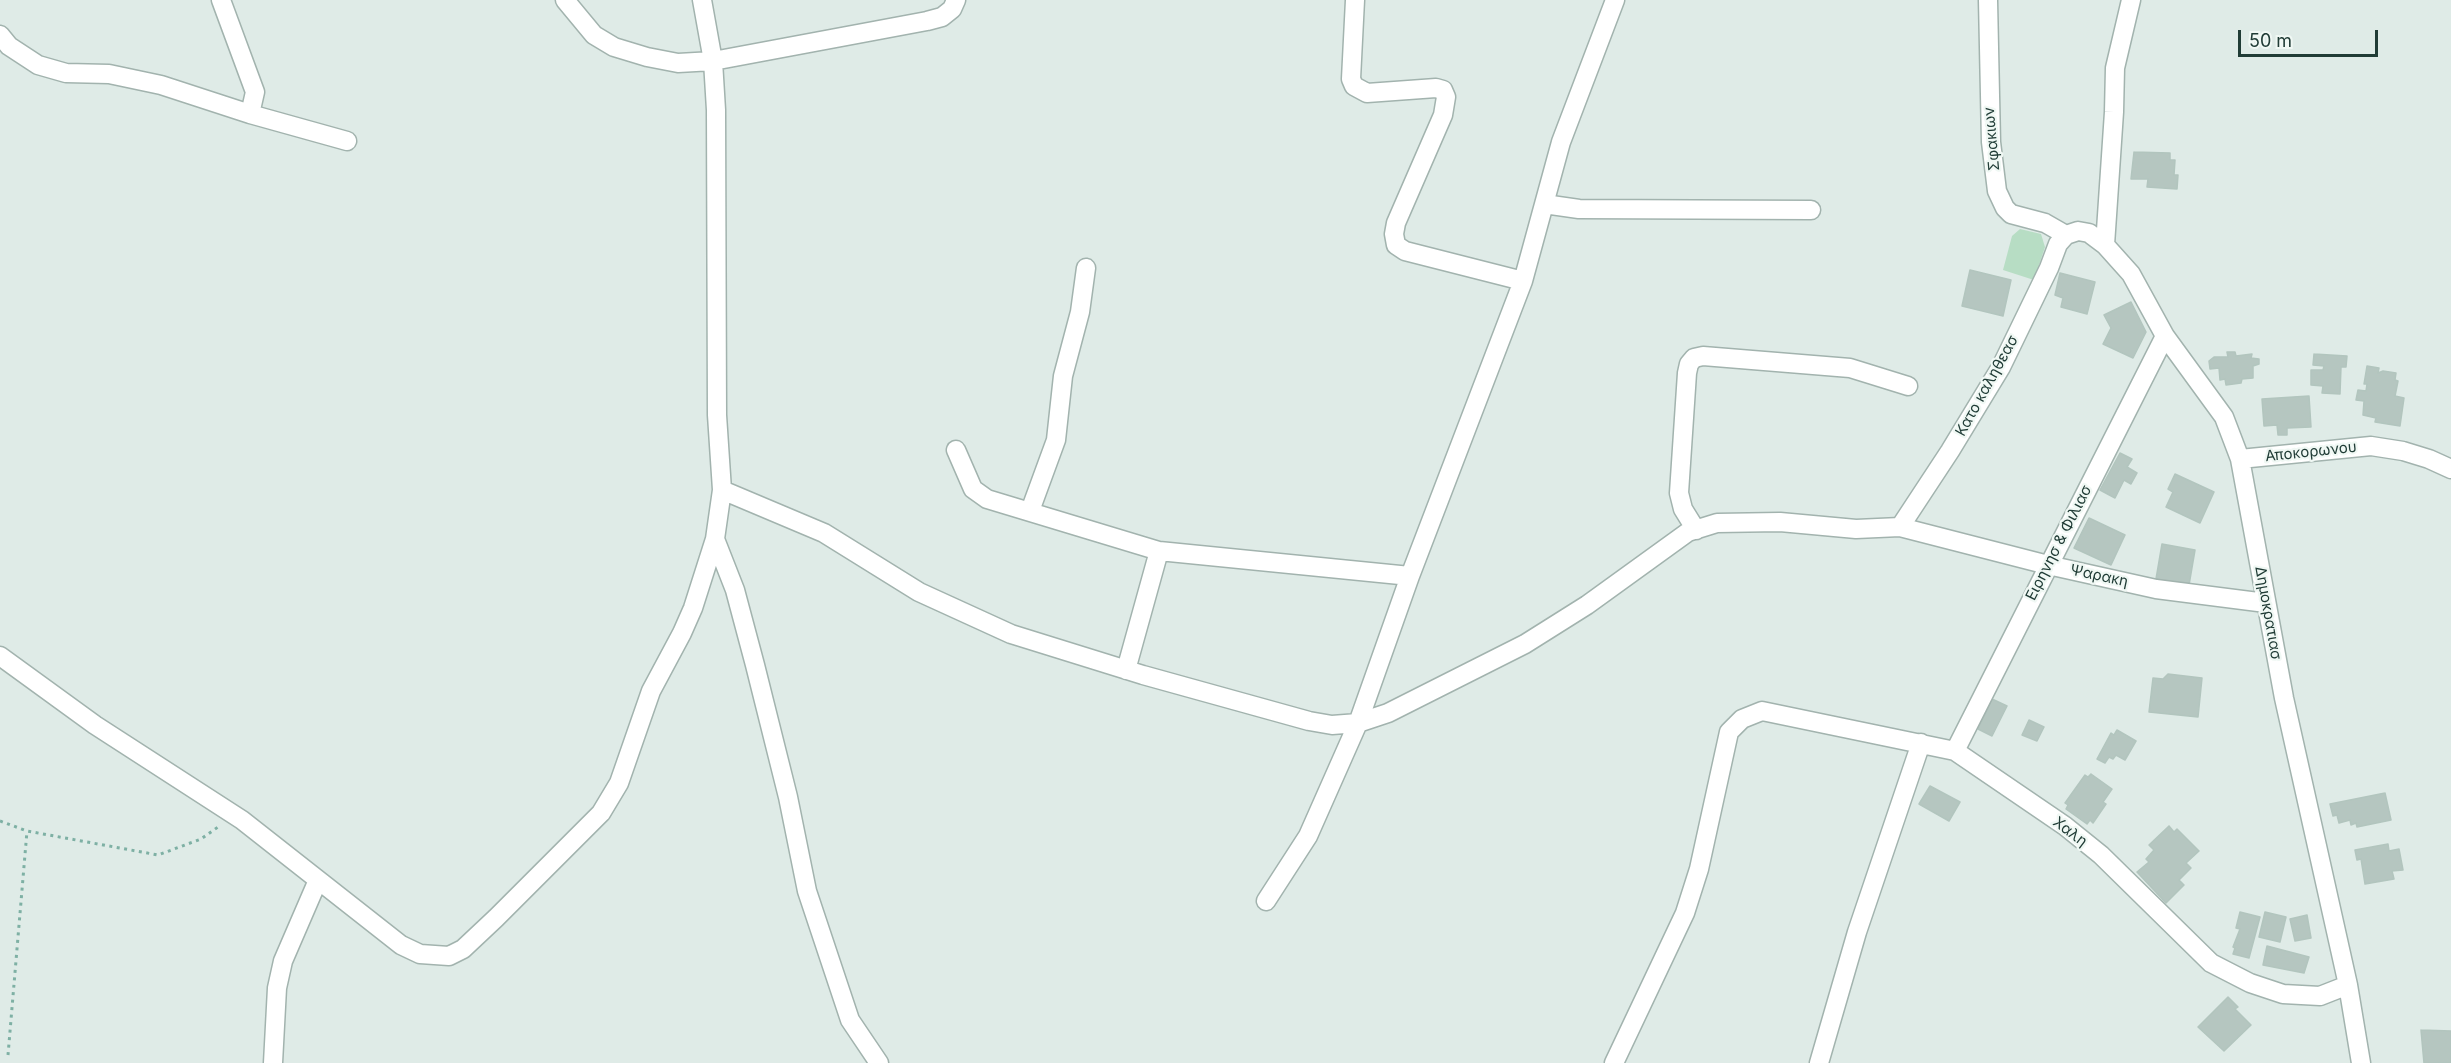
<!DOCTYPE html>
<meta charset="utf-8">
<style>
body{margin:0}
#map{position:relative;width:2451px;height:1063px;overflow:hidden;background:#dfebe7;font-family:Inter,sans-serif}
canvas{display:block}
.scale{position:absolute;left:2238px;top:30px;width:140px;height:27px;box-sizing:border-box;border:3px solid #203c36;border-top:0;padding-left:8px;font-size:18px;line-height:21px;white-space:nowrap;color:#203c36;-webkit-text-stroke:4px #f0f8f4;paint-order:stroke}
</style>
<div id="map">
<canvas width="2451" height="1063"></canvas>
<div class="scale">50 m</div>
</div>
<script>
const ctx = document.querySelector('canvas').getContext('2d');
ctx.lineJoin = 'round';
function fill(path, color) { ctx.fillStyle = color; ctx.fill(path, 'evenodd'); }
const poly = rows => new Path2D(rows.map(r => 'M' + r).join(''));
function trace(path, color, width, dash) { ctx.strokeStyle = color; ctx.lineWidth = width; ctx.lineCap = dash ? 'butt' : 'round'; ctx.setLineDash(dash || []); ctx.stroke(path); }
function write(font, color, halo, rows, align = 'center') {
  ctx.font = font + ' Inter,sans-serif'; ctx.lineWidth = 4.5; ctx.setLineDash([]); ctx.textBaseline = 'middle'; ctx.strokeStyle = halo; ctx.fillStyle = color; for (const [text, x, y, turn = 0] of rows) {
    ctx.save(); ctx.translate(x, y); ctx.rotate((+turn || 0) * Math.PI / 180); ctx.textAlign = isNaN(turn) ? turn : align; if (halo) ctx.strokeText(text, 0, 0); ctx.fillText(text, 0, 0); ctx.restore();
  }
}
const green = poly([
 [2020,229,2041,234,2045,247,2034,280,2003,270,2012,236]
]);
const building = poly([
 [2134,152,2170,153,2170,160,2175,160,2174,175,2178,175,2177,189,2147,187,2148,179,2131,179,2134,152],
 [1970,270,2011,280,2003,316,1962,306,1970,270],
 [2060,273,2095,282,2087,314,2061,307,2063,298,2055,295,2060,273],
 [2131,302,2146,332,2133,358,2103,344,2111,328,2104,315,2131,302],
 [2227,352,2235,352,2236,356,2252,354,2251,358,2259,359,2259,364,2253,366,2253,378,2242,379,2241,383,2226,385,2225,379,2220,380,2219,368,2210,369,2209,361,2214,357,2228,357,2227,352],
 [2314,354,2347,356,2346,367,2341,367,2340,394,2322,393,2323,386,2311,385,2311,370,2323,370,2324,366,2313,365,2314,354],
 [2367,366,2379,368,2378,373,2383,371,2396,373,2395,380,2398,381,2395,396,2404,398,2400,426,2375,422,2376,418,2363,415,2364,401,2356,400,2358,390,2366,391,2367,384,2364,384,2367,366],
 [2309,396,2311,427,2287,428,2287,435,2278,435,2277,425,2264,426,2262,399,2309,396],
 [2120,453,2132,459,2127,467,2137,473,2131,484,2124,480,2115,498,2100,490,2120,453],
 [2175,474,2214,492,2200,523,2166,507,2173,492,2168,489,2175,474],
 [2089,518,2125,535,2111,565,2074,548,2089,518],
 [2162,544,2195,550,2189,585,2156,579,2162,544],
 [2168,674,2202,678,2198,717,2149,712,2153,678,2163,679,2168,674],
 [1992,699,2007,706,1992,736,1978,729,1992,699],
 [2029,720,2044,727,2037,741,2022,735,2029,720],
 [2117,730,2136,741,2125,760,2116,755,2113,759,2109,757,2105,763,2097,759,2111,733,2114,735,2117,730],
 [2091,774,2112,789,2103,802,2106,804,2093,823,2090,820,2087,824,2066,809,2068,805,2065,803,2085,775,2088,777,2091,774],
 [1930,786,1960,802,1949,821,1919,804,1930,786],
 [2385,793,2391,820,2357,827,2356,823,2351,825,2350,820,2339,823,2337,815,2333,816,2330,804,2385,793],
 [2169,826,2174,832,2177,829,2199,851,2186,863,2191,868,2179,880,2184,885,2166,903,2137,872,2149,862,2146,859,2154,850,2149,845,2169,826],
 [2388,844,2389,851,2399,849,2403,870,2392,871,2394,879,2365,884,2361,859,2357,860,2355,850,2388,844],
 [2240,912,2260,917,2249,958,2233,954,2235,948,2233,947,2240,929,2236,928,2240,912],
 [2265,912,2286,917,2280,942,2259,937,2265,912],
 [2307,915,2311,938,2295,941,2290,919,2307,915],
 [2267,946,2309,957,2304,973,2263,965,2267,946],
 [2228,997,2238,1007,2235,1009,2251,1025,2224,1051,2198,1027,2228,997],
 [2421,1030,2451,1031,2451,1063,2424,1063,2421,1030]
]);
const path = poly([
 [0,821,27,831,158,855,201,839,218,827],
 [8,1055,27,831]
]);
const minor = poly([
 [221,0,255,92,250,114],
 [565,0,594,35,614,47,647,57,678,63,713,61,927,21,942,17,952,9,956,0],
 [1355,0,1351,79,1354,86,1367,93,1436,88,1443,90,1446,97,1443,115,1396,223,1394,234,1396,245,1405,251,1523,281],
 [1988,0,1991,142,1997,191,2005,208,2011,214,2045,223,2066,235],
 [0,35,9,46,38,65,66,73,109,74,161,85,250,114,347,141],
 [1544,204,1579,209,1811,210],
 [2105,245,2114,112,2115,68,2131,0],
 [956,450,973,489,987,499,1159,551,1410,576],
 [2240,459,2371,446,2403,451,2429,459,2451,469],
 [722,490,824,533,919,592,1011,634,1143,675,1309,721,1332,725,1358,723,1388,713,1525,644,1587,605,1688,532,1717,523,1780,522,1856,529,1900,527,2048,565,2156,589,2266,603],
 [1030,511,1056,440,1063,376,1080,312,1086,268],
 [1900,527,1950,451,2001,367,2049,268,2058,244,2066,235,2078,231,2089,233,2105,245,2131,274,2165,336,2224,417,2240,459,2284,698,2348,985,2361,1063],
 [1696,530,1683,509,1679,493,1687,373,1689,364,1694,358,1703,356,1850,368,1908,386],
 [715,539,735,590,755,665,788,797,807,891,850,1020,879,1063],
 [0,656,95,725,242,820,401,945,420,954,449,956,463,949,496,918,601,813,619,783,651,691,682,633,693,608,715,539,722,490,717,415,716,110,713,61,702,0],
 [1126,670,1159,551],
 [1955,751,2165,336],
 [1266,901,1308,836,1358,723,1410,576,1523,281,1561,142,1615,0],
 [273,1063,277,988,283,961,318,880],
 [1614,1063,1685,913,1699,869,1729,732,1742,719,1762,711,1955,751,2065,826,2101,855,2211,963,2250,983,2283,994,2320,996,2348,985],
 [1819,1063,1857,932,1921,743]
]);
const streetNames = [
 ["Σφακιων",1992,139,-95],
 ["Κατο καληθεασ",1987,386,-61],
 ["Αποκορωνου",2311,452,-6],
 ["Ειρηνησ & Φιλιασ",2059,543,-63],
 ["Ψαρακη",2099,576,12],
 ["Δημοκρατιασ",2268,613,80],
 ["Χαλη",2070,832,37]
];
fill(green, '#b7ddc4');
fill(building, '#b5c6c0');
trace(building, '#b2c5be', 1.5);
trace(minor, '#a2b3ae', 21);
trace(path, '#7eb0a4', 3, [3, 4.5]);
trace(minor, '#fff', 18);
write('15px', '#203c36', '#f0f8f4', streetNames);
</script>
